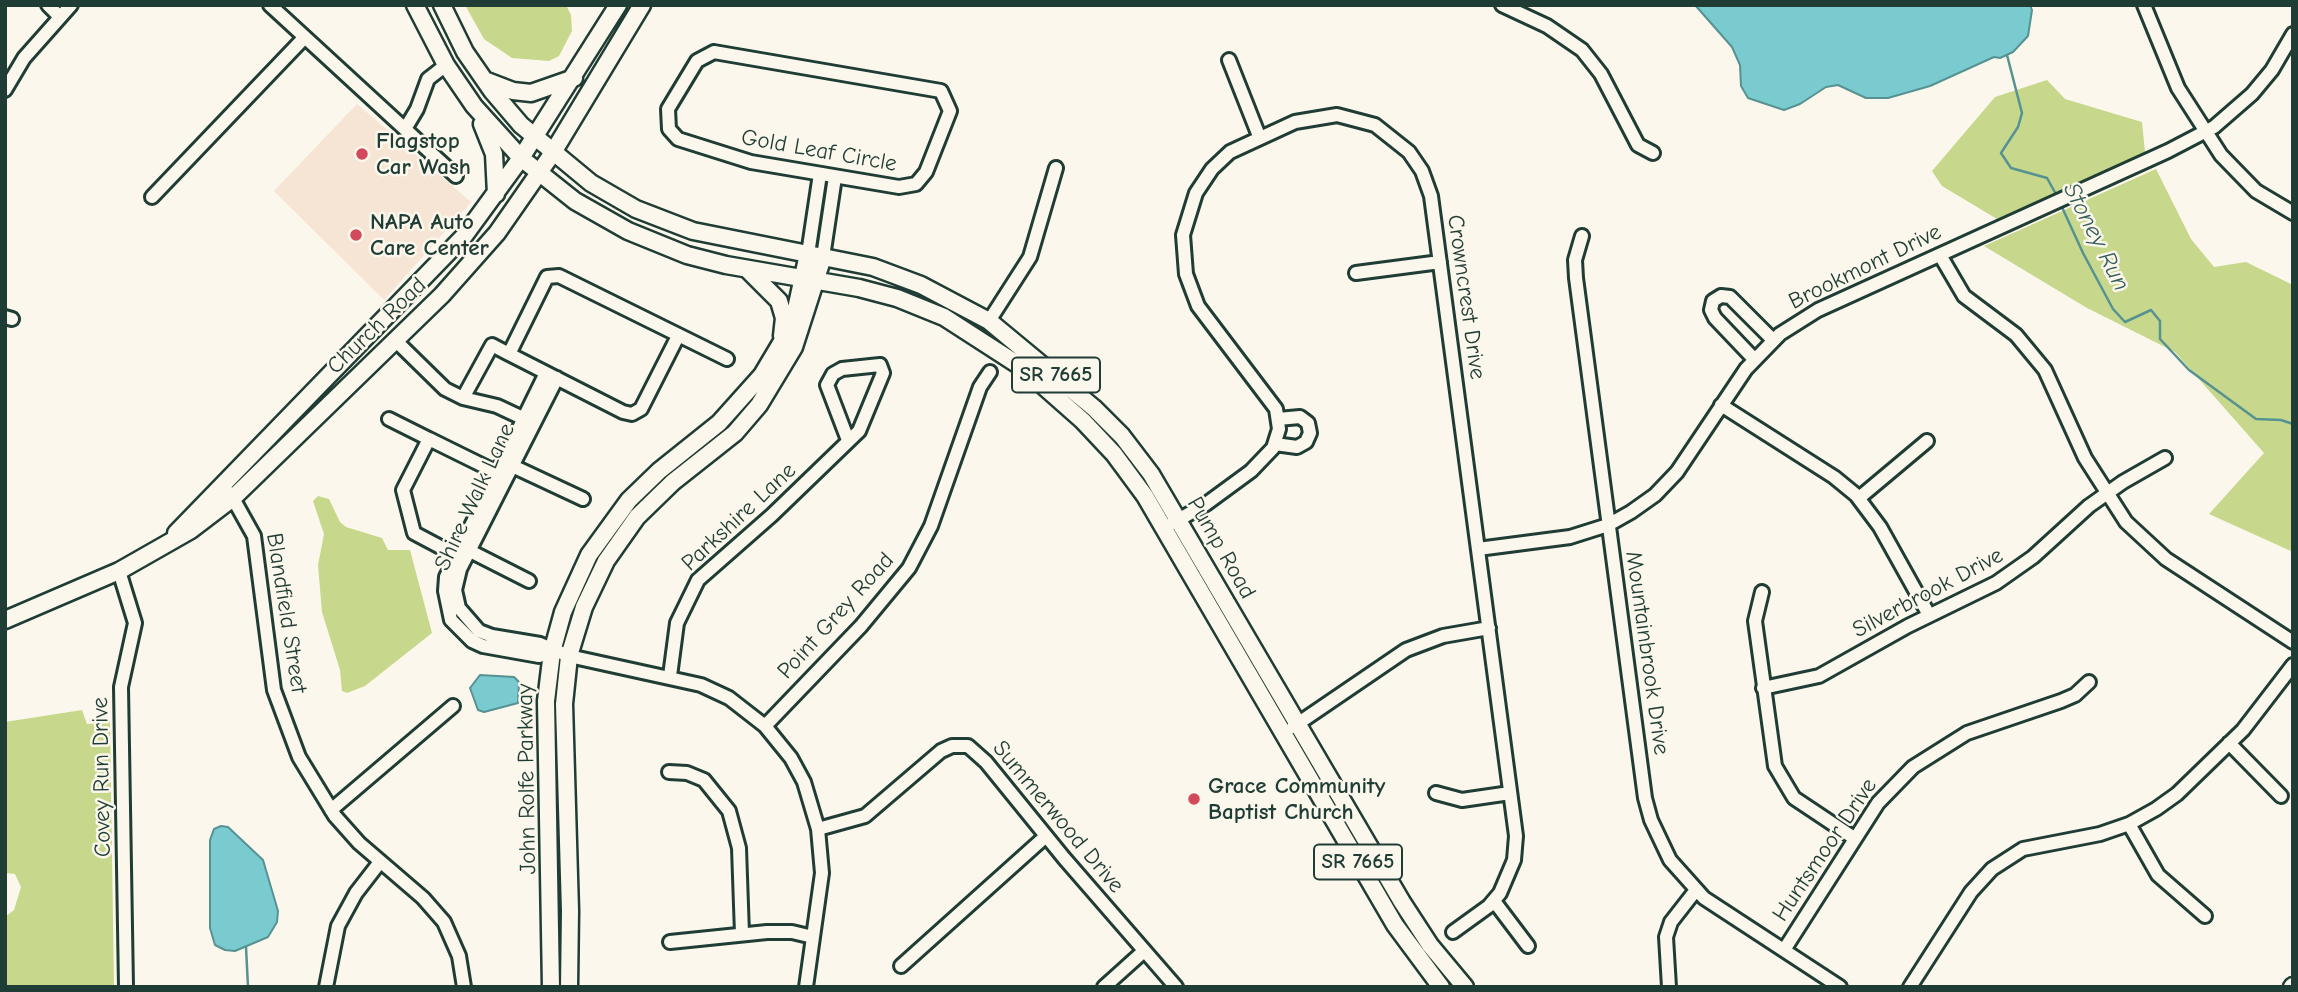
<!DOCTYPE html>
<style>
body{margin:0}
#map{position:relative;width:2298px;height:992px;overflow:hidden;background:#fbf7ec;font-family:"Comic Neue",sans-serif}
canvas{display:block}
.frame{position:absolute;inset:0;border:7px solid #1f3d34;pointer-events:none}
</style>
<div id="map">
<canvas width="2298" height="992"></canvas>
<div class="frame"></div>
</div>
<script>
const ctx = document.querySelector('canvas').getContext('2d');
ctx.lineJoin = 'round';
function fill(path, color) { ctx.fillStyle = color; ctx.fill(path, 'evenodd'); }
const poly = rows => new Path2D(rows.map(r => 'M' + r).join(''));
function trace(path, color, width, dash) { ctx.strokeStyle = color; ctx.lineWidth = width; ctx.lineCap = dash ? 'butt' : 'round'; ctx.setLineDash(dash || []); ctx.stroke(path); }
function write(font, color, halo, rows, align = 'center') {
  ctx.font = font + ' "Comic Neue",sans-serif'; ctx.lineWidth = 5; ctx.setLineDash([]); ctx.textBaseline = 'middle'; ctx.strokeStyle = halo; ctx.fillStyle = color; for (const [text, x, y, turn = 0] of rows) {
    ctx.save(); ctx.translate(x, y); ctx.rotate((+turn || 0) * Math.PI / 180); ctx.textAlign = isNaN(turn) ? turn : align; if (halo) ctx.strokeText(text, 0, 0); ctx.fillText(text, 0, 0); ctx.restore();
  }
}
const built = poly([
 [357,104,471,202,384,300,274,191]
]);
const green = poly([
 [465,5,566,5,571,15,572,31,559,56,549,61,512,58,484,39],
 [2047,80,2065,99,2142,122,2145,152,1997,219,1942,186,1932,171,1995,97],
 [2156,169,2191,239,2214,267,2246,262,2293,285,2293,552,2209,514,2264,453,2175,352,2087,308,1984,246],
 [318,496,329,499,340,522,346,527,382,538,388,550,410,550,432,633,365,686,347,693,342,691,340,670,322,612,318,565,324,534,313,501],
 [82,710,87,724,110,722,114,987,5,987,5,917,14,910,21,887,15,874,5,873,5,722]
]);
const water = poly([
 [1695,5,2030,5,2032,10,2028,36,2013,52,2000,58,1994,57,1930,86,1888,98,1866,98,1838,85,1826,87,1800,104,1784,110,1748,98,1741,86,1740,65,1732,47,1695,5],
 [480,675,514,677,519,682,518,703,484,712,478,710,470,688,480,675],
 [221,826,228,827,263,860,278,911,277,922,268,937,235,951,225,950,215,945,210,928,210,840,214,829,221,826]
]);
const stream = poly([
 [2007,55,2022,113,2018,127,2001,153,2011,168,2047,178,2057,196],
 [2061,205,2083,253,2113,309,2125,322,2151,310,2160,321,2160,339,2189,370,2256,419,2281,420,2293,424],
 [246,947,248,987]
]);
const minor = poly([
 [48,5,60,17],
 [270,5,456,176],
 [1502,5,1547,26,1582,50,1601,74,1638,145,1653,153],
 [2144,5,2178,88,2221,155,2256,191,2293,213],
 [714,52,941,91,950,111,926,172,916,184,899,187,751,162,678,139,669,129,668,109,697,61,714,52],
 [1229,60,1259,136],
 [5,90,24,58,71,5],
 [405,129,417,109,428,79,446,65],
 [152,197,304,38],
 [1582,236,1575,260,1576,278,1645,798,1651,820,1670,860,1704,898,1840,987],
 [808,254,820,174],
 [1940,255,1964,296,2016,335,2045,370,2085,458,2126,522,2166,559,2293,642],
 [823,257,835,177],
 [1356,273,1440,262],
 [5,317,12,319],
 [989,321,1030,257,1056,168],
 [678,336,641,409,632,414,623,412,509,354,547,277,559,276,727,359],
 [395,340,445,389,463,398,497,406,529,421],
 [1754,359,1715,318,1711,310,1713,301,1721,296,1730,297,1773,340],
 [546,373,446,577,445,591,451,620,472,641,483,646,539,656,552,652],
 [557,378,460,569,455,590,459,608,479,631,492,636,540,644,569,656,701,685,729,698,765,726,791,758,804,782,818,829,822,873,806,987],
 [463,398,492,345,509,354],
 [1721,405,1834,477,1856,495,1880,527,1929,615],
 [389,419,429,439],
 [1275,444,1297,447,1306,442,1310,433,1308,423,1300,417,1278,419],
 [506,463,583,499],
 [230,493,254,536,274,690,299,757,335,816,359,843,423,898,444,922,459,956,464,987],
 [1859,498,1927,441],
 [1173,523,1206,504,1251,471,1273,448,1279,429,1276,409,1198,306,1186,274,1183,235,1196,193,1212,169,1230,152,1295,122,1337,115,1375,125,1409,152,1422,171,1431,196,1516,836,1514,860,1500,893,1489,906,1453,932],
 [464,548,529,581],
 [1478,549,1570,537,1608,525,1631,512,1655,495,1677,472,1746,369,1780,334,1818,310,2168,151,2214,127,2252,94,2272,70,2293,34],
 [463,559,414,533,403,490,429,439,502,475],
 [119,571,135,623,121,687,126,987],
 [1762,592,1755,621,1775,766,1794,798,1854,838],
 [670,676,677,623,698,580,772,515,859,431,883,373,880,365,842,369,833,374,827,385,848,440],
 [1763,688,1819,676,1908,626,1996,583,2033,557,2089,506,2123,482,2165,458],
 [765,726,861,626,909,568,931,526,980,387,990,372],
 [1293,727,1406,650,1443,636,1489,628],
 [2229,743,2281,796],
 [669,772,687,773,704,780,729,811,739,848,742,934],
 [1436,793,1462,800,1510,793],
 [331,810,453,706],
 [2129,824,2158,875,2205,916],
 [818,829,865,816,941,751,952,746,968,746,986,762,1064,858,1176,987],
 [1494,901,1528,946],
 [670,942,767,932,792,932,813,937],
 [1784,950,1878,803,1913,767,1967,733,2061,701,2075,695,2089,682],
 [901,966,1046,836],
 [326,987,338,926,356,893,380,862],
 [1104,987,1144,951],
 [1669,987,1666,937,1671,922,1696,890],
 [1910,987,1971,892,1992,869,2023,849,2100,834,2129,824,2156,809,2177,794,2243,730,2293,665]
]);
const major = poly([
 [415,5,446,65,474,106,521,158,575,201,628,231,687,255,726,265,859,288,897,298,944,317,1023,368,1083,421,1114,454,1145,496,1395,925,1441,987],
 [442,5,465,52,492,91,521,125,591,183,636,209,693,231,873,267,921,285,989,321,1094,408,1122,436,1151,474,1402,902,1430,945,1465,987],
 [487,81,513,91,531,93,574,78],
 [482,124,494,154,496,194],
 [748,270,779,301,784,318,782,336],
 [176,533,464,236,521,158,618,5],
 [5,620,119,571,191,530,233,498,442,295,497,233,552,154,642,5],
 [551,987,546,701,552,652,563,612,589,555,629,500,659,471,719,423,762,375,793,323,808,254],
 [569,987,570,911,564,704,569,656,584,607,606,561,637,517,673,482,735,433,759,405,794,347,823,257],
 [2292,987,2293,986]
]);
const markers = [
 [362,154,7,"#d1495b"],
 [356,235,7,"#d1495b"],
 [1194,799,7,"#d1495b"]
];
const shields = [
 [1056,375,88],
 [1358,862,88]
];
const shieldNames = [
 ["SR 7665",1056,375],
 ["SR 7665",1358,862]
];
const poiNames = [
 ["Flagstop",376,141],
 ["Car Wash",376,167],
 ["NAPA Auto",370,222],
 ["Care Center",370,248],
 ["Grace Community",1208,786],
 ["Baptist Church",1208,812]
];
const streetNames = [
 ["Gold Leaf Circle",819,151,10],
 ["Brookmont Drive",1865,267,-26],
 ["Crowncrest Drive",1466,297,82],
 ["Church Road",377,326,-44],
 ["Shire Walk Lane",475,497,-65],
 ["Parkshire Lane",739,517,-43],
 ["Pump Road",1221,548,60],
 ["Silverbrook Drive",1928,593,-28],
 ["Blandfield Street",286,613,81],
 ["Point Grey Road",836,616,-48],
 ["Mountainbrook Drive",1647,653,82],
 ["Covey Run Drive",102,777,-91],
 ["John Rolfe Parkway",527,779,-91],
 ["Summerwood Drive",1058,817,50],
 ["Huntsmoor Drive",1825,850,-56]
];
const waterNames = [
 ["Stoney Run",2096,237,63]
];
fill(built, '#f6e4d4');
fill(green, '#c7d88c');
fill(water, '#7acbd0');
trace(water, '#569292', 2);
trace(stream, '#569292', 2.5);
trace(minor, '#1f3d34', 18);
trace(major, '#1f3d34', 21);
trace(minor, '#fbf7ec', 12);
trace(major, '#fbf7ec', 16);
for (const [x, y, r, color] of markers) { const dot = new Path2D(); dot.arc(x, y, r, 0, 2 * Math.PI); ctx.fillStyle = color; ctx.fill(dot); trace(dot, '#fbf7ec', 2.5); }
for (const [x, y, w] of shields) { const box = new Path2D(); box.roundRect(x - w / 2, y - 17.5, w, 35, 5); ctx.fillStyle = '#fbf7ec'; ctx.fill(box); trace(box, '#1f3d34', 2); }
write('bold 21px', '#1f3d34', null, shieldNames);
write('bold 23px', '#1f3d34', '#fbf7ec', poiNames, 'left');
write('23px', '#1f3d34', '#fbf7ec', streetNames);
write('italic 24px', '#36605b', '#fbf7ec', waterNames);
</script>
